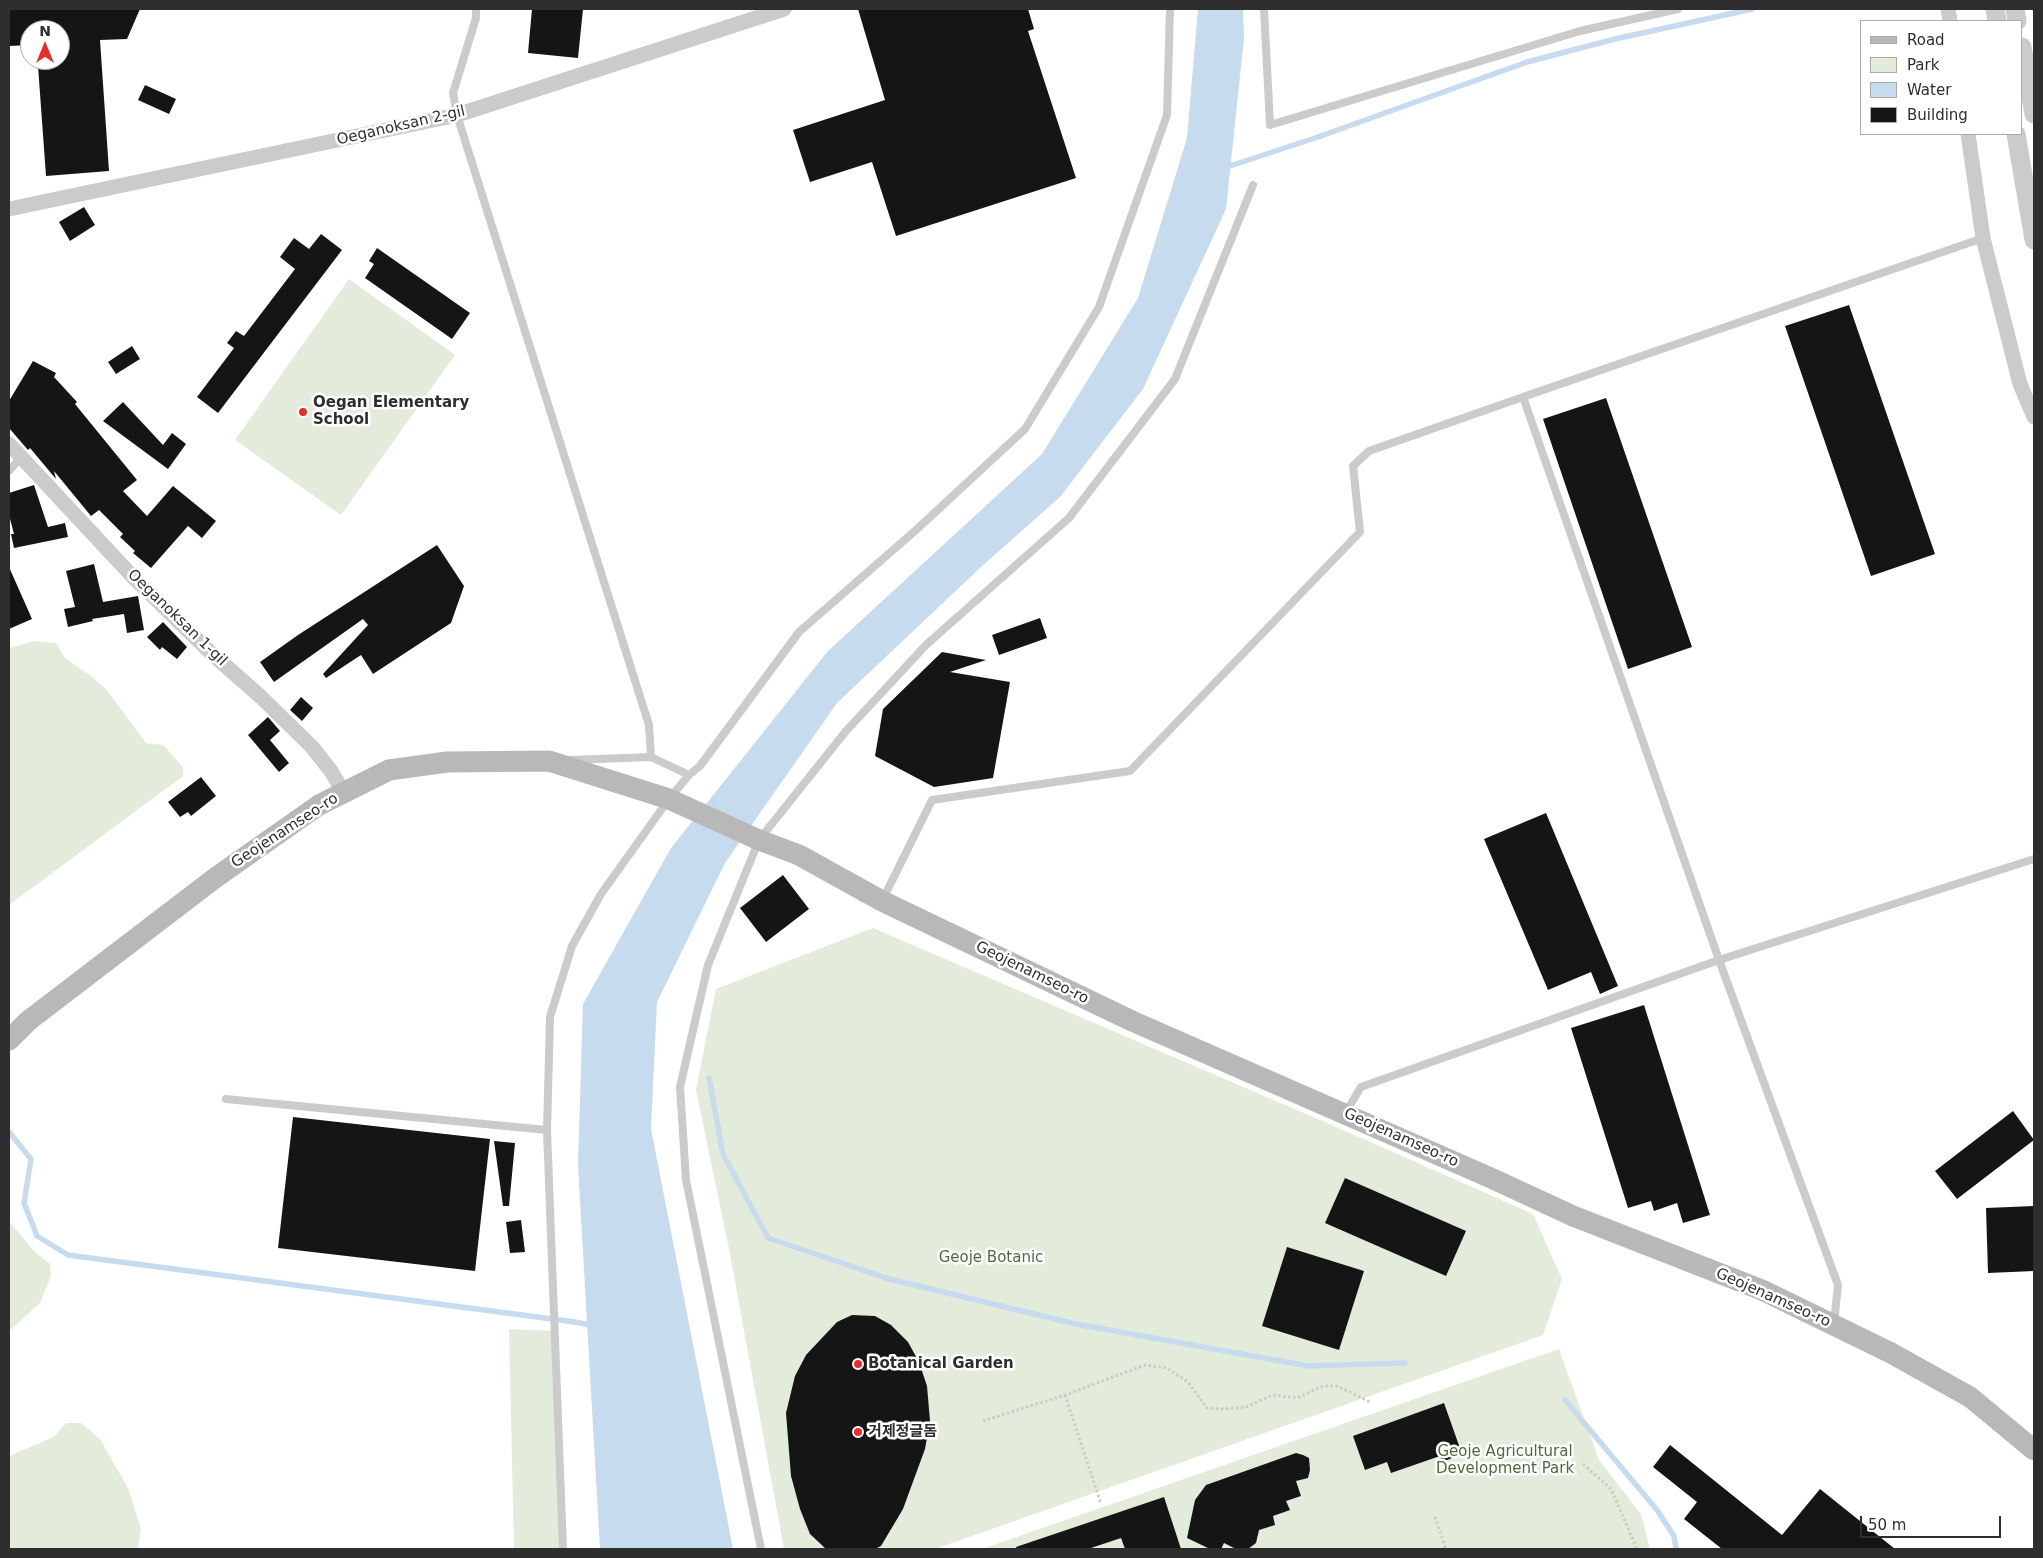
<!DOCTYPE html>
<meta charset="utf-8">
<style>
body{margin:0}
#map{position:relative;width:2043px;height:1558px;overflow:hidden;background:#fff;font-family:"DejaVu Sans",sans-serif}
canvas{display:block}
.frame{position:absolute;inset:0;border:10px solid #2e2e2e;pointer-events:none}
.legend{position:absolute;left:1860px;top:20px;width:162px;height:115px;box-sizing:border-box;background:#fff;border:1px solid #ababab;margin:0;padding:6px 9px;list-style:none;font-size:15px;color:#2e2e2e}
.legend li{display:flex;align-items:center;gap:10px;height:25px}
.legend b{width:25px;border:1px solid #ababab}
.north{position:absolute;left:20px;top:20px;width:50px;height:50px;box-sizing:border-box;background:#fff;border:1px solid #ababab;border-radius:50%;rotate:0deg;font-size:14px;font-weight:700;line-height:20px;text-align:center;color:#2e2e2e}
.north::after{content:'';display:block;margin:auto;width:18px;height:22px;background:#eb2a2a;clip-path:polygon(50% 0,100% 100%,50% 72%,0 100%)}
.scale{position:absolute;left:1860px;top:1516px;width:141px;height:22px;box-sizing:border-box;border:2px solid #2e2e2e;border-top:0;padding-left:6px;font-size:15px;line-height:18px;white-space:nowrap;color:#2e2e2e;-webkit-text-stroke:4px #fff;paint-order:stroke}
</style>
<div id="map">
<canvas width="2043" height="1558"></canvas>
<div class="frame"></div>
<ul class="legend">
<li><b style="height:6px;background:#b8b8b8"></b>Road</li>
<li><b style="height:14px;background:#e3ecdb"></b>Park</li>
<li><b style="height:14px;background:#c6dbed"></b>Water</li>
<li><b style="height:14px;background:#151515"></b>Building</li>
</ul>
<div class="north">N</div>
<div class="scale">50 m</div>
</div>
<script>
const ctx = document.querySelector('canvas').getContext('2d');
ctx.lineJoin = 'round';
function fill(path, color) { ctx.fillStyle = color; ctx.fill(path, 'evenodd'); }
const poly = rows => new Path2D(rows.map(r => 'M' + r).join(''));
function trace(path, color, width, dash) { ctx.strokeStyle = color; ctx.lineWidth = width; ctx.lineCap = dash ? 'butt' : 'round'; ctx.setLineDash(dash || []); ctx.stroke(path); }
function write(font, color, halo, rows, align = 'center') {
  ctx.font = font + ' "DejaVu Sans","Noto Sans KR",sans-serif'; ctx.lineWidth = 5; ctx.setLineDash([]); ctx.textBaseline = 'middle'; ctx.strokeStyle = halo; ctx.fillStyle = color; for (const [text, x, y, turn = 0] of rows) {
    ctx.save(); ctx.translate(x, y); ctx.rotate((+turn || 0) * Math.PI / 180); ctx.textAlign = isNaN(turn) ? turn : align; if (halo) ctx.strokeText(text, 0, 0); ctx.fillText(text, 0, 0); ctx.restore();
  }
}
const green = poly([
 [349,279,455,355,341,515,235,440],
 [35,641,56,643,65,658,91,676,106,689,146,743,163,745,183,767,183,776,9,905,9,648],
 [873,928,1334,1126,1533,1214,1562,1279,1543,1335,935,1549,784,1549,729,1249,696,1090,716,989],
 [9,1221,35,1252,50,1264,51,1276,40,1303,9,1331],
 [509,1329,554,1331,563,1549,514,1549],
 [1559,1349,1599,1460,1641,1514,1650,1549,982,1549],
 [81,1423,100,1439,128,1488,141,1529,138,1549,9,1549,9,1456,54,1437,66,1423]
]);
const water = poly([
 [1198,9,1243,9,1244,38,1226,209,1143,389,1060,497,982,566,837,703,725,863,657,1002,651,1129,733,1549,600,1549,578,1165,583,1004,671,848,828,651,1042,454,1138,298,1187,138]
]);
const stream = poly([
 [1224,168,1318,137,1527,62,1615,39,1752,9],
 [709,1078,723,1154,768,1238,889,1279,1076,1324,1308,1366,1405,1363],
 [9,1132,31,1159,24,1203,37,1236,68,1255,575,1322,594,1326],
 [1565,1400,1657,1510,1674,1536,1676,1549]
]);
const building = poly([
 [9,9,140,9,127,39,100,40,109,171,46,176,38,66,60,64,60,30,30,30,30,45,9,46],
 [532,9,583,9,578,58,528,53],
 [858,9,1028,9,1034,29,1028,31,1076,178,896,236,872,162,810,182,793,130,885,100],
 [145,85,176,99,169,114,138,100],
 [84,207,95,225,70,241,59,222],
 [321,234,342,250,218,413,197,397,234,348,227,343,236,331,244,336,295,269,280,257,294,238,309,249],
 [377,248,470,313,452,339,365,278,374,264,369,261],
 [1849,305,1935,554,1871,576,1785,326],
 [132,346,140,359,116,374,108,362],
 [33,361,56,373,54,377,77,402,75,404,137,480,123,491,147,516,173,486,216,521,202,538,188,526,151,568,133,553,135,551,120,537,123,534,99,510,91,516,54,471,56,479,30,448,28,450,9,428,9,401],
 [1606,398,1692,647,1628,669,1543,419],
 [123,402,163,445,172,433,186,444,168,469,103,421],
 [34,485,48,527,65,523,68,537,14,548,11,534,14,534,9,515,9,493],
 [437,545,464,586,451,623,373,674,361,655,326,678,323,674,368,625,363,619,274,682,260,662,298,635],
 [94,564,103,602,138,596,144,630,127,633,124,614,92,619,93,621,68,627,64,609,75,607,66,571],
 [9,567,32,619,9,629],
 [1040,618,1047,638,999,655,992,635],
 [163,622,187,647,177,659,162,647,160,650,147,637],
 [942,652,986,660,950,672,1010,682,993,778,934,787,875,756,883,709],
 [301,697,313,708,302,721,290,710],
 [268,717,280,731,270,740,289,763,279,772,248,735],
 [201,777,216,796,191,816,188,812,180,817,168,802],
 [1546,813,1618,986,1600,994,1591,972,1548,990,1484,839],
 [783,875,809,909,766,942,740,908],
 [1644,1005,1710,1215,1683,1223,1677,1203,1654,1211,1651,1201,1628,1208,1571,1028],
 [2013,1111,2034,1140,1957,1199,1935,1171],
 [293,1117,490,1139,475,1271,278,1248],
 [494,1141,515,1143,509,1206,503,1206],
 [1345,1178,1466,1231,1446,1276,1325,1223],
 [2034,1206,2034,1271,1988,1273,1986,1208],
 [521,1220,525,1252,510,1253,506,1222],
 [1287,1247,1364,1271,1339,1350,1262,1326],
 [852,1315,875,1316,891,1325,908,1342,919,1362,927,1386,930,1421,925,1449,903,1509,881,1546,875,1549,826,1549,810,1534,800,1509,791,1476,786,1413,795,1376,806,1355,837,1322],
 [1444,1403,1462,1454,1442,1462,1440,1456,1391,1473,1387,1462,1365,1470,1353,1436],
 [1670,1445,1782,1535,1820,1489,1895,1549,1722,1549,1684,1519,1697,1502,1653,1467],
 [1296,1453,1303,1455,1309,1458,1310,1470,1308,1478,1296,1481,1301,1496,1286,1501,1290,1510,1273,1516,1275,1525,1259,1530,1256,1543,1248,1549,1236,1549,1224,1543,1221,1549,1210,1549,1187,1538,1195,1500,1206,1485],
 [1164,1497,1181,1549,1125,1549,1121,1538,1088,1549,1017,1549,1016,1547]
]);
const path = poly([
 [1065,1395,1101,1504],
 [983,1421,1065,1395,1145,1365,1167,1368,1188,1382,1207,1408,1223,1409,1246,1407,1273,1395,1297,1398,1323,1386,1337,1386,1370,1402],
 [1583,1464,1611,1489,1637,1549],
 [1435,1517,1446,1549]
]);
const service = poly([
 [476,9,476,18,453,93,457,115,649,725,651,757,689,775,669,799,601,894,572,946,550,1017,547,1130,563,1549],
 [1264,9,1270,125,1580,31,1678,9],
 [9,471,21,457],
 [571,760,651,757],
 [689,775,700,766,799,632,916,530,1025,429,1099,307,1167,115,1170,9],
 [883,899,932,800,1130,771,1360,532,1353,466,1369,451,1523,397],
 [226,1099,547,1130],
 [1346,1112,1361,1087,1719,960,2034,859],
 [1834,1323,1838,1285,1719,960,1523,397,1983,238],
 [761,1549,686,1180,680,1087,708,965,759,840,846,731,926,645,1069,518,1175,379,1253,185]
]);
const minor = poly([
 [1948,9,1950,21],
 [1968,134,1983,238,2020,384,2034,417],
 [9,209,457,115,784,9],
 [9,444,134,578,211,653,261,697,312,747,331,771,344,793]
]);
const tertiary = poly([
 [1995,9,1997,21],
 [2015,9,2017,21],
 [2022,47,2034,114],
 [2016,134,2034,240]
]);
const secondary = poly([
 [9,1040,28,1021,215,878,319,805,389,770,447,762,549,761,669,799,759,840,799,855,882,901,1132,1021,1491,1178,1573,1216,1762,1290,1891,1353,1970,1397,2034,1450]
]);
const markers = [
 [303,412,5,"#eb2a2a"],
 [858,1364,5,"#eb2a2a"],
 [858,1432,5,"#eb2a2a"]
];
const streetNames = [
 ["Oeganoksan 2-gil",401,126,-13],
 ["Oeganoksan 1-gil",177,618,44],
 ["Geojenamseo-ro",285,831,-33],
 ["Geojenamseo-ro",1032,973,26],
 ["Geojenamseo-ro",1401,1138,24],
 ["Geojenamseo-ro",1773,1298,24]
];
const poiNames = [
 ["Oegan Elementary",313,403],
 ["School",313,420],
 ["Botanical Garden",868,1364],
 ["거제정글돔",868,1432]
];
const parkNames = [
 ["Geoje Botanic",991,1258],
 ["Geoje Agricultural",1505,1452],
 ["Development Park",1505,1469]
];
fill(green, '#e3ecdb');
fill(water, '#c6dbed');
trace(stream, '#c6dbed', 5.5);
fill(building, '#151515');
trace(path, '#cbcbcb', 3, [2.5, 2.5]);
trace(service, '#cbcbcb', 8);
trace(minor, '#cbcbcb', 15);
trace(tertiary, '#cbcbcb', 19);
trace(secondary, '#b8b8b8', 21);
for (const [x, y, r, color] of markers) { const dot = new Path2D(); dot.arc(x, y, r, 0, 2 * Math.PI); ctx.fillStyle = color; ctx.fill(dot); trace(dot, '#fff', 2); }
write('15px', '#2e2e2e', '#fff', streetNames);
write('bold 15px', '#2e2e2e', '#fff', poiNames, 'left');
write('15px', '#4d6b3a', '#fff', parkNames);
</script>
